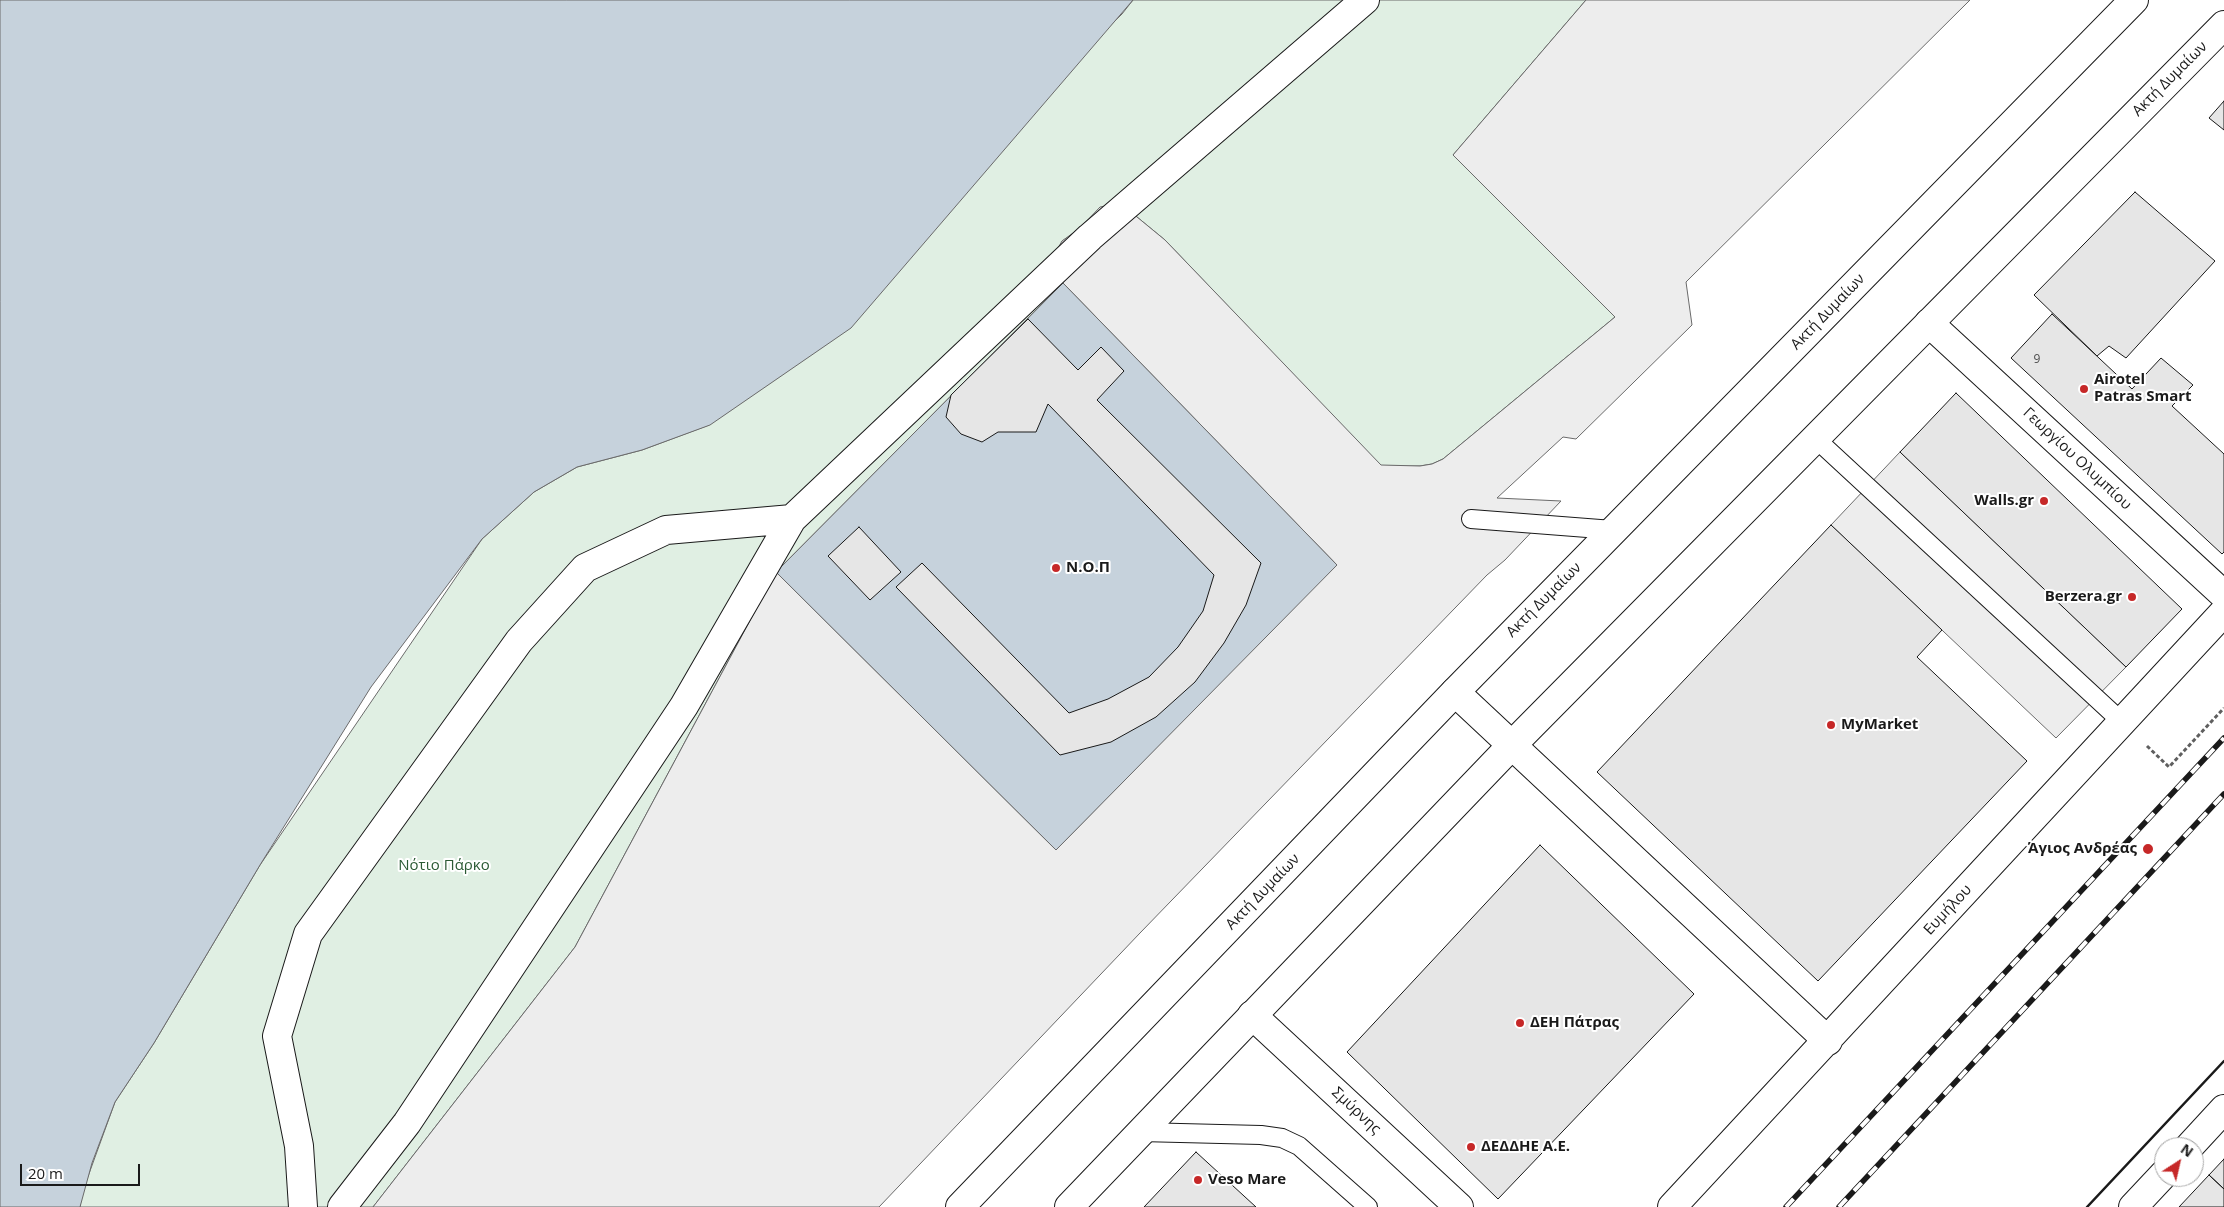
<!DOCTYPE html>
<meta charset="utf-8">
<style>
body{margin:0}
#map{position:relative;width:2224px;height:1207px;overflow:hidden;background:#fff;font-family:"Open Sans",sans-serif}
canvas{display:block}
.north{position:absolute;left:2154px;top:1137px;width:50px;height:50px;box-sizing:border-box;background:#fff;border:1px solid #a3a3a3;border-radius:50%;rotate:35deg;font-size:14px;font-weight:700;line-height:20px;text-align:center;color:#1a1a1a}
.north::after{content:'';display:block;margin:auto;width:18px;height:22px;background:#c62828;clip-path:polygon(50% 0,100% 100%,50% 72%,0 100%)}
.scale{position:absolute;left:20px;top:1164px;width:120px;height:22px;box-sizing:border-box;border:2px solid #1a1a1a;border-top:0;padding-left:6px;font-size:15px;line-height:18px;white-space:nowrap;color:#1a1a1a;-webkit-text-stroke:4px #fff;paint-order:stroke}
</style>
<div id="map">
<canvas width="2224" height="1207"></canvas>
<div class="north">N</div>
<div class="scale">20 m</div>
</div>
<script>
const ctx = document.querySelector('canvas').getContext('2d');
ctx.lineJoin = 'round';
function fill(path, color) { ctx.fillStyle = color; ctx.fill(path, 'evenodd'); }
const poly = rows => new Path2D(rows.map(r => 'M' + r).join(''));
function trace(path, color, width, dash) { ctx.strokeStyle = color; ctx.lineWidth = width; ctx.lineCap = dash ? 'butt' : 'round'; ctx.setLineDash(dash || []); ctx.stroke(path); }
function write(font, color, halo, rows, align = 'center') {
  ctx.font = font + ' "Open Sans",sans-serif'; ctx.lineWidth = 4; ctx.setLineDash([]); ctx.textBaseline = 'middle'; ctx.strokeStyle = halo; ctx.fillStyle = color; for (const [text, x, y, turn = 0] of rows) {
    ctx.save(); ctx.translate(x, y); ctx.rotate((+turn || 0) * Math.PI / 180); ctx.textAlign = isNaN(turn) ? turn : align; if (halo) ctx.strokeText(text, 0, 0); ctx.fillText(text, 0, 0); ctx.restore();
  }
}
const green = poly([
 [1133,0,1586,0,1453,155,1615,317,1443,459,1432,464,1420,466,1381,466,1165,240,1120,203,1062,241,1057,275,1063,283,776,572,575,947,373,1207,80,1207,82,1193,115,1102,154,1043,260,865,482,539,534,492,577,467,642,450,709,425,1122,14,1133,0]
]);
const parking = poly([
 [1586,0,1970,0,1686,282,1692,325,1576,439,1563,437,1497,498,1561,501,1505,560,1487,575,1140,933,879,1207,373,1207,575,947,776,572,1056,850,1336,564,1063,283,1057,275,1054,255,1062,241,1080,228,1100,207,1120,203,1165,240,1381,465,1420,466,1432,464,1443,459,1615,317,1453,155,1586,0],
 [1900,452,2126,667,2056,738,1831,525,1900,452]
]);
const water = poly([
 [0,0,1133,0,851,328,710,425,642,450,577,467,534,492,482,539,371,687,260,865,154,1043,115,1102,92,1163,80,1207,0,1207,0,0],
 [1063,283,1337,565,1056,850,776,572,1063,283]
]);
const building = poly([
 [2224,101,2224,130,2209,118,2224,101],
 [2135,192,2215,261,2126,358,2109,346,2097,356,2034,295,2135,192],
 [2052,314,2132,389,2161,358,2193,385,2172,406,2224,454,2224,552,2222,554,2011,358,2052,314],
 [1028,319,1078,370,1101,347,1124,371,1097,400,1261,563,1246,605,1224,643,1195,682,1156,717,1111,742,1060,755,896,587,922,563,1069,713,1108,699,1149,677,1178,647,1203,611,1214,575,1048,404,1036,432,998,432,982,442,961,434,946,417,951,395,1028,319],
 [1956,393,2182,609,2126,667,1900,452,1956,393],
 [1831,525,1942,630,1917,657,2027,761,1818,981,1597,772,1831,525],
 [859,527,901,572,870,600,828,556,859,527],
 [1540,845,1694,994,1498,1199,1347,1052,1540,845],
 [1196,1152,1256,1207,1144,1207,1196,1152],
 [2224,1159,2224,1189,2209,1175,2224,1159],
 [2209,1175,2224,1189,2224,1207,2179,1207,2209,1175]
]);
const path = poly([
 [2147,746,2169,767,2224,708]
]);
const service = poly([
 [1815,438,2122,722],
 [1471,519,1613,530],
 [1140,1132,1261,1135,1282,1138,1299,1146,1368,1207]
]);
const pedestrian = poly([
 [303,1207,299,1146,277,1036,308,934,519,641,585,568,666,530,792,519],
 [342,1207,407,1123,684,706,792,519,1090,237,1365,0]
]);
const minor = poly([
 [1929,323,2224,595],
 [1455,692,1828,1041],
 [1252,1015,1459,1207],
 [1672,1207,2224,612]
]);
const secondary = poly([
 [2189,1147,2224,1109],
 [2133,1207,2164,1174]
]);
const primary = poly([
 [960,1207,1455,692,2134,0],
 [1069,1207,1512,745,2224,25]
]);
const rail = poly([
 [1786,1207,2224,738],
 [1839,1207,2224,794]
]);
const wall = poly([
 [2087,1207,2224,1061]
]);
const markers = [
 [2084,389,5,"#c62828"],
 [2044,501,5,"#c62828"],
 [1056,568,5,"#c62828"],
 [2132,597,5,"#c62828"],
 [1831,725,5,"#c62828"],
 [2148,849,6,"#c62828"],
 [1520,1023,5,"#c62828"],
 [1471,1147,5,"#c62828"],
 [1198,1180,5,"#c62828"]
];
const numberNames = [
 ["9",2037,360]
];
const streetNames = [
 ["Ακτή Δυμαίων",2170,79,-45],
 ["Ακτή Δυμαίων",1828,312,-46],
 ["Γεωργίου Ολυμπίου",2077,459,43],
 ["Ακτή Δυμαίων",1544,600,-45],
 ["Ακτή Δυμαίων",1263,892,-46],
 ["Ευμήλου",1948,910,-47],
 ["Σμύρνης",1356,1111,43]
];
const poiNames = [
 ["Airotel",2094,380],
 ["Patras Smart",2094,397],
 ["Walls.gr",2034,501,"right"],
 ["Ν.Ο.Π",1066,568],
 ["Berzera.gr",2122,597,"right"],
 ["MyMarket",1841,725],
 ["Άγιος Ανδρέας",2137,849,"right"],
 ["ΔΕΗ Πάτρας",1530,1023],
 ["ΔΕΔΔΗΕ Α.Ε.",1481,1147],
 ["Veso Mare",1208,1180]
];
const parkNames = [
 ["Νότιο Πάρκο",444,866]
];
fill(green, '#e0efe3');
trace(green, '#6a6a6a', 1);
fill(parking, '#ededed');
trace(parking, '#6a6a6a', 1);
fill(water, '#c6d2dc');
trace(water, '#6a6a6a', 1);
fill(building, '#e6e6e6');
trace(building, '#1a1a1a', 1);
trace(service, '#1a1a1a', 20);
trace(pedestrian, '#1a1a1a', 30);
trace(minor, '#1a1a1a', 30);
trace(secondary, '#1a1a1a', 30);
trace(primary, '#1a1a1a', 30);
trace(path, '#5f5f5f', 3, [4, 2.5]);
trace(service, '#fff', 18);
trace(pedestrian, '#fff', 28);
trace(minor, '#fff', 28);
trace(secondary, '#fff', 28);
trace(primary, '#fff', 28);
trace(rail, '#1a1a1a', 5.5);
trace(rail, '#fff', 4, [11]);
trace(wall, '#1a1a1a', 2.5);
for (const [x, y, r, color] of markers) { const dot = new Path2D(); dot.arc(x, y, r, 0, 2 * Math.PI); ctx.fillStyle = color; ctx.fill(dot); trace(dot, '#fff', 2); }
write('12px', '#4d4d4d', null, numberNames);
write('15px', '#1a1a1a', '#fff', streetNames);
write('bold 15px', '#1a1a1a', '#fff', poiNames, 'left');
write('15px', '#2b5a34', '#fff', parkNames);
</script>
